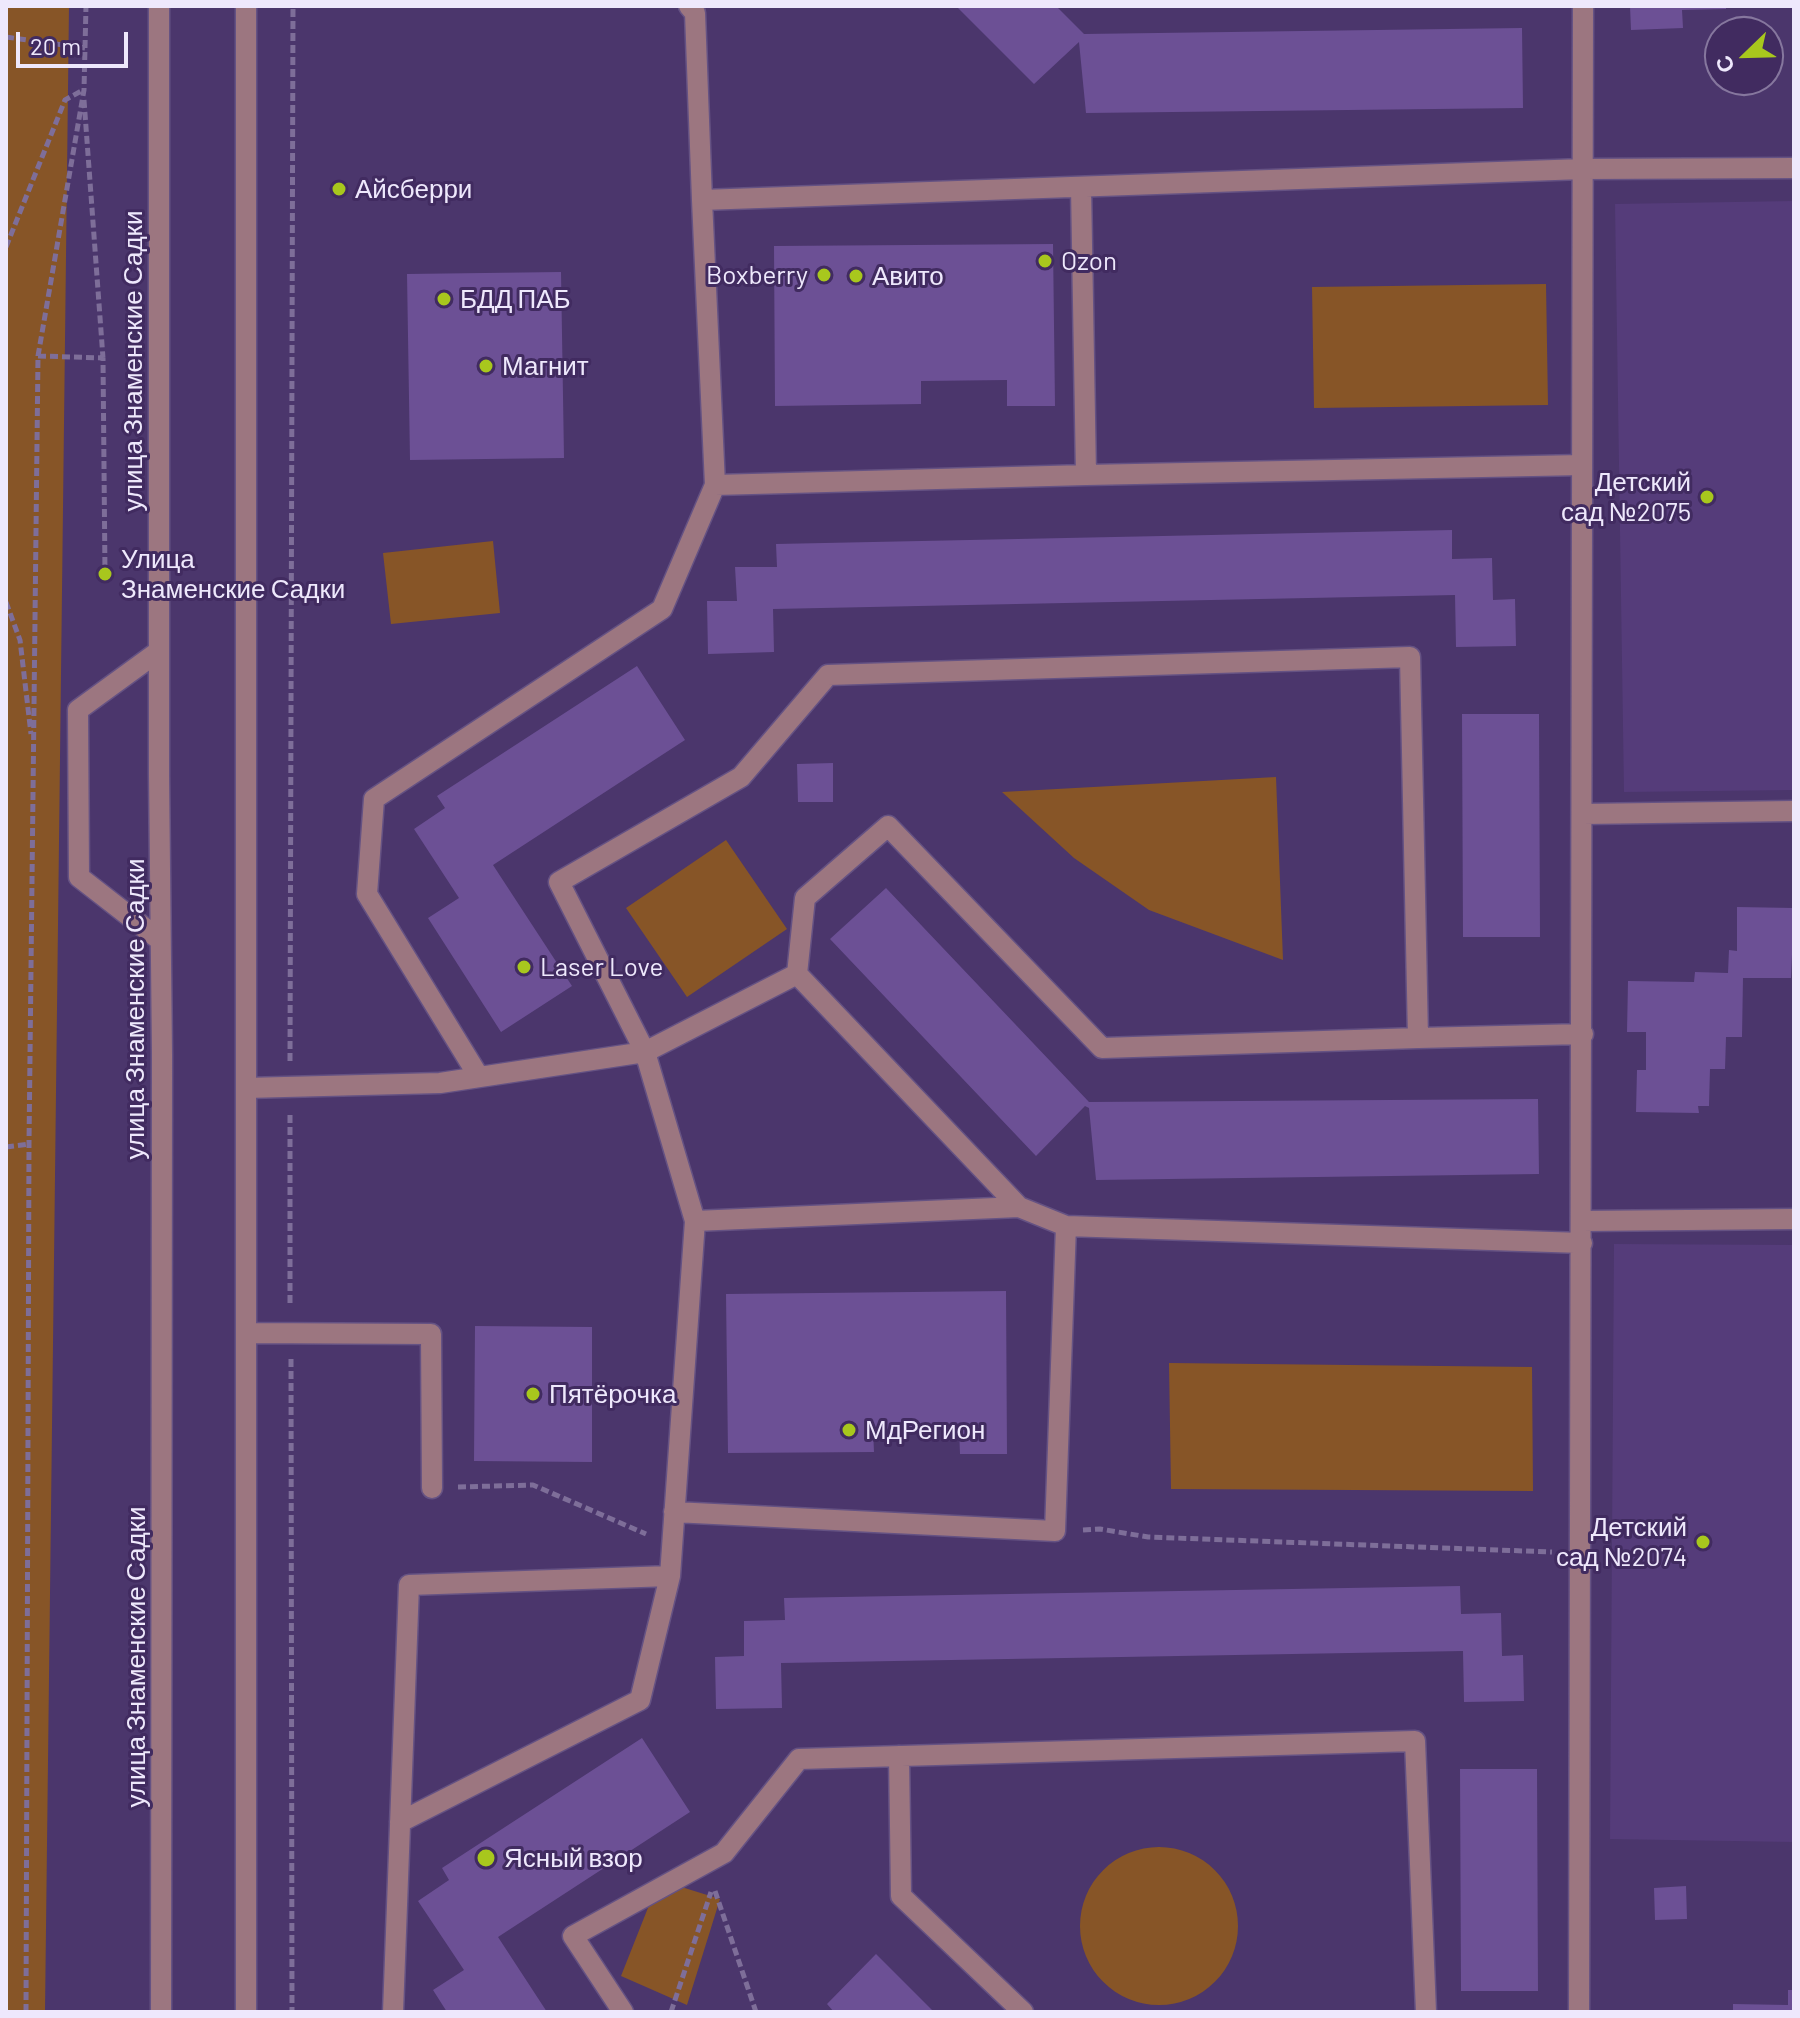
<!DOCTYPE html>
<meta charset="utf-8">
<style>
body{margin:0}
#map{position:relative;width:1800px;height:2018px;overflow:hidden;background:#4b366c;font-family:Barlow,sans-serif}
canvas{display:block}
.frame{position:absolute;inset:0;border:8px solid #eee8fc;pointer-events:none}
.north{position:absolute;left:1704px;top:16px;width:80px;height:80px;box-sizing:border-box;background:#412b60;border:2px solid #86779e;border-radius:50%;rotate:247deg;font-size:22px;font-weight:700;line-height:32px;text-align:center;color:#eee8fc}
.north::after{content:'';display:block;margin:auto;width:28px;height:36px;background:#a8c71d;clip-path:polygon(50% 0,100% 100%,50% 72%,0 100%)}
.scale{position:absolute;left:16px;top:32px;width:112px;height:36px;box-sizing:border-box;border:4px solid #eee8fc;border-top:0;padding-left:10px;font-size:24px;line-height:28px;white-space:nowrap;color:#eee8fc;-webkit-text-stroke:6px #412b60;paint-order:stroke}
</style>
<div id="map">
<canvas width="1800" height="2018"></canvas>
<div class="frame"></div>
<div class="north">С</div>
<div class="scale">20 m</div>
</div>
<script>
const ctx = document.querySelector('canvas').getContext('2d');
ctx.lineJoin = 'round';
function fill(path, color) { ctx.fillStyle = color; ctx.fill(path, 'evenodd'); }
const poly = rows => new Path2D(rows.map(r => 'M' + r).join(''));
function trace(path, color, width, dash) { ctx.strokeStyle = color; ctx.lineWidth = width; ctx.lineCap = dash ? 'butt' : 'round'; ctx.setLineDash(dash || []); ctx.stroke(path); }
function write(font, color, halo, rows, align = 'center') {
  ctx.font = font + ' Barlow,sans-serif'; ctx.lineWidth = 6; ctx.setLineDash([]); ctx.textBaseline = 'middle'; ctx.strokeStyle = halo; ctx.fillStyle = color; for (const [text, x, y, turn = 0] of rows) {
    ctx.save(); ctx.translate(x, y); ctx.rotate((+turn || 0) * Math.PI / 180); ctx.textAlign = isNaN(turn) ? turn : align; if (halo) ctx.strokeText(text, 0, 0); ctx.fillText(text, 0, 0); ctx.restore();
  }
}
const built = poly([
 [1794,201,1794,790,1624,792,1615,204],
 [1614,1244,1794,1245,1794,1842,1610,1839]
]);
const green = poly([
 [6,6,69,6,45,2012,6,2012],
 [1546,284,1548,405,1314,408,1312,287],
 [493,541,500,613,391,624,383,553],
 [1276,777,1283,960,1149,910,1074,858,1002,792],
 [726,840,787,929,687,997,626,908],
 [1169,1363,1532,1367,1533,1491,1171,1489],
 '1080 1926a79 79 0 1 1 158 0a79 79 0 1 1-158 0Z',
 [659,1880,720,1899,687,2005,621,1976]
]);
const building = poly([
 [956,6,1056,6,1084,34,1522,28,1523,108,1086,113,1079,42,1034,84],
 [1630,6,1726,6,1726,9,1682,10,1683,28,1631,30],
 [1053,244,1055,406,1007,406,1007,380,921,381,921,404,775,406,774,246],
 [561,272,564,458,410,460,407,274],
 [1452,530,1452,559,1492,558,1493,600,1515,599,1516,646,1456,647,1455,595,773,609,774,652,708,654,707,601,737,601,735,567,777,567,776,544],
 [637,666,685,740,493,865,572,986,501,1032,428,918,459,898,414,829,445,808,437,796],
 [1462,714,1539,714,1540,937,1463,937],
 [833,763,833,802,798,802,797,764],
 [886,888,1089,1102,1538,1099,1539,1174,1096,1180,1089,1108,1085,1106,1036,1156,830,939],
 [1737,907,1794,908,1791,978,1743,978,1742,1037,1726,1037,1725,1069,1710,1069,1709,1106,1698,1106,1699,1113,1636,1112,1637,1070,1646,1070,1646,1032,1627,1032,1628,981,1694,982,1695,972,1728,973,1729,950,1737,951],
 [1006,1291,1007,1454,960,1454,959,1428,873,1429,874,1452,728,1453,726,1294],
 [475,1326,592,1327,592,1462,474,1461],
 [1460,1586,1461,1614,1501,1613,1502,1656,1523,1655,1524,1701,1464,1702,1463,1651,781,1663,782,1708,716,1709,715,1657,744,1656,744,1621,785,1620,784,1598],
 [642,1738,690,1812,498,1937,547,2012,447,2012,433,1990,464,1970,418,1901,449,1880,442,1868],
 [1460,1769,1537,1769,1538,1991,1461,1991],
 [1686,1886,1687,1919,1655,1920,1654,1888],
 [876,1954,934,2012,834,2012,827,2004],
 [1788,1990,1794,1990,1794,2012,1733,2012,1733,2004,1788,2005]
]);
const path = poly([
 [6,37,85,48],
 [84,100,103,358],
 [6,247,65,100,83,90],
 [38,356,103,358,105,574],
 [6,602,20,640,31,734],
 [290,1061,293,6],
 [290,1115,290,1305],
 [6,1147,29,1144],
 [291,1359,292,2012],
 [458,1487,533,1485,646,1534],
 [1083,1530,1100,1529,1148,1537,1552,1552],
 [715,1891,756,2012],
 [26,2012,29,1144,38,356,84,90,86,6],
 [671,2012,711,1892]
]);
const minor = poly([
 [159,6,159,775,162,1054,161,2012],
 [689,6,695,13,702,200,1583,169,1794,168],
 [1086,475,1582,465],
 [715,485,1086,475,1081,187],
 [159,651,78,710,79,877,160,940],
 [1583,814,1794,811],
 [797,974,1019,1207,1066,1226,1582,1243],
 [1418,1038,1102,1048,888,826,805,898,797,974,645,1052,559,882,741,777,828,675,1410,657,1418,1038,1583,1034],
 [479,1077,367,894,374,799,662,609,715,485,702,200],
 [246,1088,440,1083,645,1052,695,1221,670,1576,409,1585,393,2012],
 [695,1221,1019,1207],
 [1582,1221,1794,1219],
 [246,1333,431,1334,432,1488],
 [674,1512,1055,1531,1066,1226],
 [899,1756,901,1896,1023,2012],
 [400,1822,640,1700,670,1576],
 [246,2012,246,6],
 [623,2012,573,1936,724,1853,799,1759,1415,1741,1426,2012],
 [1579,2012,1583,6]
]);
const markers = [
 [339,189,8,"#a8c71d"],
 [1045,261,8,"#a8c71d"],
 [824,275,8,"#a8c71d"],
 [856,276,8,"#a8c71d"],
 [444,299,8,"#a8c71d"],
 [486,366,8,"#a8c71d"],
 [1707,497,8,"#a8c71d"],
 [105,574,8,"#a8c71d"],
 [524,967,8,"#a8c71d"],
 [533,1394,8,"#a8c71d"],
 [849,1430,8,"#a8c71d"],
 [1703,1542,8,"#a8c71d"],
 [486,1858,10,"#a8c71d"]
];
const poiNames = [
 ["Айсберри",355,189],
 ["Ozon",1061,261],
 ["Boxberry",808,275,"right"],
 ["Авито",872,276],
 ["БДД ПАБ",460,299],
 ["Магнит",502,366],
 ["Детский",1691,482,"right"],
 ["сад №2075",1691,512,"right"],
 ["Улица",121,559],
 ["Знаменские Садки",121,589],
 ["Laser Love",540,967],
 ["Пятёрочка",549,1394],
 ["МдРегион",865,1430],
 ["Детский",1687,1527,"right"],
 ["сад №2074",1687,1557,"right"],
 ["Ясный взор",504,1858]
];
const streetNames = [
 ["улица Знаменские Садки",133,361,-90],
 ["улица Знаменские Садки",135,1009,-90],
 ["улица Знаменские Садки",136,1657,-90]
];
fill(built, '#553c7a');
fill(green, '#875527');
fill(building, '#6c5095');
trace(minor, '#655283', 23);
trace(path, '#7e6e99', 5, [8, 4]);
trace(minor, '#9c7680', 20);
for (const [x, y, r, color] of markers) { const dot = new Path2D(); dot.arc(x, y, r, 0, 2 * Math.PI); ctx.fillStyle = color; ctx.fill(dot); trace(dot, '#412b60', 3); }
write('26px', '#eee8fc', '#412b60', poiNames, 'left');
write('26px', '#eee8fc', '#412b60', streetNames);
</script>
